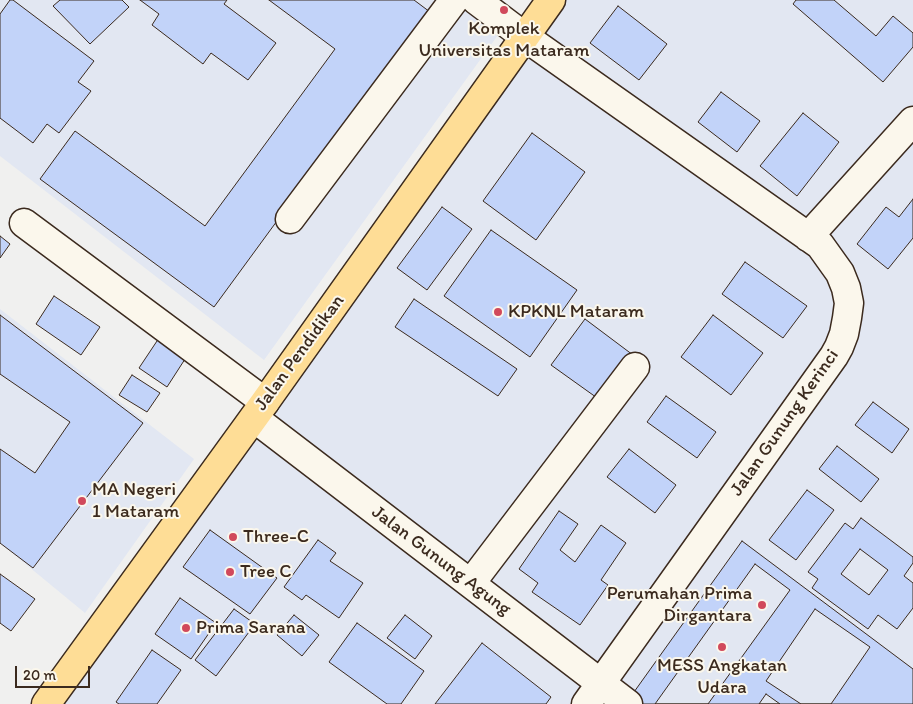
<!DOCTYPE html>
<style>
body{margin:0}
#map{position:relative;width:913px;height:704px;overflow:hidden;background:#f0f0ef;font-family:Itim,sans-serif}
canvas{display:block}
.scale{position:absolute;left:15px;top:666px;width:75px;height:22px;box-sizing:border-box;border:2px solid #3b2a1e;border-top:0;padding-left:6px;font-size:15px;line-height:18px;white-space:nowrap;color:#3b2a1e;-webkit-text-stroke:4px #fbf7ec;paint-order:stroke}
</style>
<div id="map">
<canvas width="913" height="704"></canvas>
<div class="scale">20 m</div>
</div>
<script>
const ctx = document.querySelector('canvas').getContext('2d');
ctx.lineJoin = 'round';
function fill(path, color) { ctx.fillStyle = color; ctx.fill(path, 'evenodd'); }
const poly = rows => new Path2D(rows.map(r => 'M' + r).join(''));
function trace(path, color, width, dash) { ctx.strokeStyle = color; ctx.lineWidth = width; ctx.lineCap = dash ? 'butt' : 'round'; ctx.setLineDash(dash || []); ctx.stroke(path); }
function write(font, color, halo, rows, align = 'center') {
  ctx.font = font + ' Itim,sans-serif'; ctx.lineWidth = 4; ctx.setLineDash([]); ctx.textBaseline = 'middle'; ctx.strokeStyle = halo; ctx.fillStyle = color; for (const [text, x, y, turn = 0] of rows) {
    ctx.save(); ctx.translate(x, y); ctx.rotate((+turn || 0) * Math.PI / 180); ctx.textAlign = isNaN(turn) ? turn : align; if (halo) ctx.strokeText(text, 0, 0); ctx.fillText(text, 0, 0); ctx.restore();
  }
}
const built = poly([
 [0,0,451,0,498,35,264,360,0,156],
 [563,0,913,0,913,704,62,704],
 [0,309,194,459,85,613,0,543]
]);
const building = poly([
 [10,0,13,0,94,61,78,82,91,91,59,133,47,124,33,143,0,118,0,14,10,0],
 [60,0,122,0,129,7,90,44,53,6,60,0],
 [140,0,227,0,224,4,276,43,248,80,211,53,203,64,152,25,159,14,140,0],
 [269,0,414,0,430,12,214,307,40,179,75,131,205,226,335,49,269,0],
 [796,0,834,0,876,36,893,16,913,33,913,47,883,82,793,4,796,0],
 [618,6,667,44,639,80,590,43,618,6],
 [721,92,760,121,737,152,698,122,721,92],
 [803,113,839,142,797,196,760,166,803,113],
 [532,133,585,172,536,240,483,201,532,133],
 [913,199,913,238,888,269,857,244,886,207,899,217,913,199],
 [442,207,472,229,427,290,397,268,442,207],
 [491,230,577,290,530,357,444,296,491,230],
 [0,236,10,244,0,258,0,236],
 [745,262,807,306,783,338,722,294,745,262],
 [54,296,100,327,81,355,36,324,54,296],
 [414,299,517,369,498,396,395,327,414,299],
 [0,315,143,423,33,568,0,543,0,449,35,473,70,422,0,374,0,315],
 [713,315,763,353,731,395,681,357,713,315],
 [585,319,633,355,600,400,551,365,585,319],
 [159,338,187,356,167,387,139,368,159,338],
 [132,375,160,393,147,412,119,395,132,375],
 [666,396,716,432,697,458,647,422,666,396],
 [873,402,909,429,892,453,855,425,873,402],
 [837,446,879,479,861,502,819,469,837,446],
 [629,449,676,485,655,513,607,477,629,449],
 [807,490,834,510,796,560,769,540,807,490],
 [559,511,578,524,560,550,575,562,601,525,626,543,601,580,608,585,580,625,532,592,538,583,519,569,559,511],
 [861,518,913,557,913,563,904,576,913,583,913,608,897,629,878,615,868,629,812,588,818,579,808,572,845,523,853,529,861,518],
 [860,549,888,570,869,595,841,574,860,549],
 [210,530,277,578,250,614,183,567,210,530],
 [318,540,336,553,330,561,363,583,339,618,306,595,302,600,284,587,318,540],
 [742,541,913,669,913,704,636,704,629,699,742,541],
 [755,564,790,590,708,704,655,704,755,564],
 [0,574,35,599,11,631,0,623,0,574],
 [180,598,216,623,191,659,155,634,180,598],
 [234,609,255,624,216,676,195,660,234,609],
 [815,609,870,647,831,704,801,704,766,681,815,609],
 [294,615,319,635,302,656,277,635,294,615],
 [405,615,432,636,415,659,387,638,405,615],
 [357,623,424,671,401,704,387,704,329,662,357,623],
 [482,643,551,697,546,704,435,704,482,643],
 [152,650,181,670,157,704,119,704,116,702,152,650],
 [766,694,780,704,759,704,766,694]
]);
const minor = poly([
 [476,0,525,37,820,245,840,273,846,288,849,303,847,318,844,334,839,347,834,356,586,704],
 [290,219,454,0],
 [24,223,265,402],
 [808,237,913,121],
 [254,418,628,704],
 [471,583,635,367]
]);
const major = poly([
 [46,704,265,402,551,0]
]);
const markers = [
 [504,10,5,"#d1495b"],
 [498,312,5,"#d1495b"],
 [82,501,5,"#d1495b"],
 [233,537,5,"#d1495b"],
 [230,572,5,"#d1495b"],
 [762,605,5,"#d1495b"],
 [186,628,5,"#d1495b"],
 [722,647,5,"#d1495b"]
];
const poiNames = [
 ["Komplek",504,29,"center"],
 ["Universitas Mataram",504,51,"center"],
 ["KPKNL Mataram",508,312],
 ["MA Negeri",92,490],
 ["1 Mataram",92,512],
 ["Three-C",243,537],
 ["Tree C",240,572],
 ["Perumahan Prima",752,594,"right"],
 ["Dirgantara",752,616,"right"],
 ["Prima Sarana",196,628],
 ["MESS Angkatan",722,666,"center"],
 ["Udara",722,688,"center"]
];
const streetNames = [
 ["Jalan Pendidikan",300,353,-54],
 ["Jalan Gunung Kerinci",785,423,-55],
 ["Jalan Gunung Agung",441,561,37]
];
fill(built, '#e2e7f2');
fill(building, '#c2d3f9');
trace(building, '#3b2a1e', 1);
trace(minor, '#3b2a1e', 31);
trace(major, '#3b2a1e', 31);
trace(minor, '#fbf7ec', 28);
trace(major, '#fedd96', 28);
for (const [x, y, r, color] of markers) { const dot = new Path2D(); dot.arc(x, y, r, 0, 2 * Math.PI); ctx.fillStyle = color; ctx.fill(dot); trace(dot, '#fbf7ec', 2); }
write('19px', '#3b2a1e', '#fbf7ec', poiNames, 'left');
write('19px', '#3b2a1e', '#fbf7ec', streetNames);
</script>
